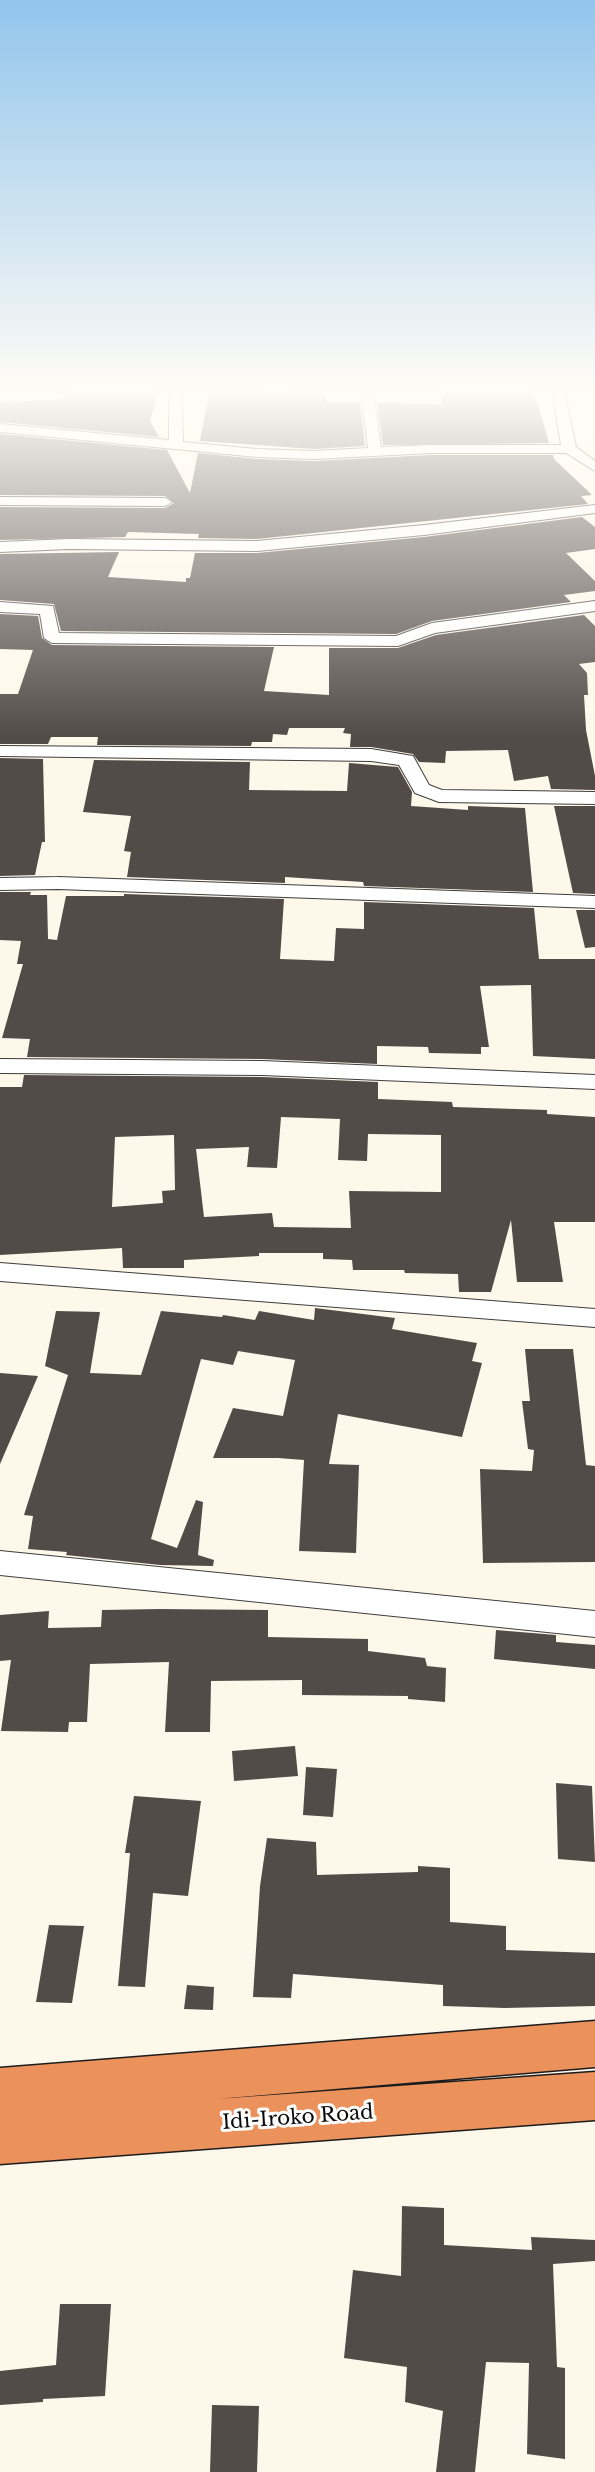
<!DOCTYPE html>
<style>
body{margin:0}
canvas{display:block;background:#fef8ea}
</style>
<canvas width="595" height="2472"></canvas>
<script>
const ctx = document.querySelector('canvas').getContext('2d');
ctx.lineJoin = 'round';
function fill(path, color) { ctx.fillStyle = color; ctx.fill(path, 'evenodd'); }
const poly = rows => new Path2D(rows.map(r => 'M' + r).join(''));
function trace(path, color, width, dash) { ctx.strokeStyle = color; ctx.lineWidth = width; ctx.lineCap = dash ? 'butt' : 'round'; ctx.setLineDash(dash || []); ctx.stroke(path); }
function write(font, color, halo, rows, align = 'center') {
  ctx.font = font + ' "Libre Baskerville",serif'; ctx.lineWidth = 6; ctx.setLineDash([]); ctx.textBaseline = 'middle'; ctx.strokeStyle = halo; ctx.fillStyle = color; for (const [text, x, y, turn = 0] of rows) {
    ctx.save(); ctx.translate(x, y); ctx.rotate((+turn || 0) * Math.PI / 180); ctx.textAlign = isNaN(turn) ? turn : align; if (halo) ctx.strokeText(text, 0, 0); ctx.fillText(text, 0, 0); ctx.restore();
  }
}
const building = poly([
 [66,391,159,391,150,421,159,437,0,422,0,402,63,399],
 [288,391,291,395,324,394,327,403,360,403,365,446,314,449,200,441,209,393],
 [440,391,534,391,549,443,383,445,377,403,442,404],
 [0,434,167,450,190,493,198,453,257,459,314,461,431,455,553,455,554,459,592,495,581,496,588,504,257,539,198,538,199,534,128,532,125,537,0,540,0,507,165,508,174,503,165,496,0,495],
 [582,517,595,527,595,549,566,553,595,581,595,591,564,595,571,602,432,621,396,634,61,631,54,604,0,600,0,554,119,552,108,577,186,582,186,578,190,578,195,553,257,553,424,537],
 [0,614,38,616,42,638,52,645,274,647,264,691,329,695,329,648,398,648,436,635,584,615,595,626,595,662,579,664,587,673,588,695,584,695,586,730,595,776,595,790,551,789,548,776,514,781,508,750,446,751,445,763,419,762,413,754,371,747,350,747,351,734,343,733,345,728,289,728,287,735,273,734,272,742,252,742,251,746,97,745,98,737,51,737,48,744,0,744,0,694,18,694,33,650,0,649],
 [0,758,43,759,45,842,42,842,35,875,0,876],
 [94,760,250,762,249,790,347,791,349,763,398,767,412,792,411,806,468,810,468,806,525,808,533,892,364,886,363,882,285,877,285,883,127,877,131,852,124,851,131,816,83,812],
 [554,806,595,806,595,894,573,893],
 [0,892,31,892,30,895,47,895,48,939,57,940,66,896,124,896,124,894,284,899,280,959,334,961,336,928,364,929,364,902,534,908,539,959,595,959,595,1059,533,1056,531,985,480,986,489,1047,481,1047,481,1054,429,1053,428,1047,377,1046,377,1064,262,1059,27,1057,30,1039,2,1038,23,964,17,964,21,941,0,940],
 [576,910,595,910,595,947,585,948],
 [24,1075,262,1077,378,1082,378,1099,452,1102,453,1107,547,1110,547,1114,595,1117,595,1222,554,1222,563,1282,517,1282,511,1220,491,1292,459,1292,458,1274,405,1273,404,1270,353,1270,352,1260,323,1259,323,1253,259,1253,259,1256,184,1260,184,1268,123,1268,122,1248,0,1255,0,1087,22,1087],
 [281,1117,340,1119,338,1160,367,1161,368,1134,441,1135,441,1192,349,1191,351,1228,274,1227,272,1213,204,1217,196,1149,249,1147,247,1167,277,1168],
 [174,1135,175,1190,162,1191,163,1203,112,1207,115,1137],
 [315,1308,395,1318,392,1329,477,1343,472,1361,482,1363,462,1437,338,1414,329,1464,359,1465,356,1553,299,1551,304,1460,278,1458,213,1458,233,1408,283,1416,295,1360,238,1351,233,1365,201,1359,151,1539,177,1548,196,1500,203,1502,198,1555,214,1560,213,1566,160,1565,66,1555,67,1552,28,1549,33,1516,24,1515,68,1375,45,1366,56,1311,100,1312,90,1373,141,1375,161,1311,222,1317,223,1315,255,1320,259,1311,314,1320],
 [525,1349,573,1349,586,1465,595,1466,595,1562,483,1563,480,1469,532,1471,534,1450,528,1449,522,1401,530,1401],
 [0,1373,38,1376,0,1464],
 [159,1609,268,1610,268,1637,368,1639,368,1651,425,1658,427,1666,446,1668,445,1702,408,1699,408,1696,302,1695,302,1680,211,1681,210,1732,165,1732,169,1662,90,1664,87,1722,69,1722,68,1732,1,1731,11,1660,0,1661,0,1615,49,1611,48,1628,101,1627,102,1610],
 [496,1630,556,1635,556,1642,595,1645,595,1669,494,1659],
 [295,1746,298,1776,234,1781,232,1751],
 [306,1767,337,1769,333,1817,303,1815],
 [556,1783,592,1786,595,1862,558,1859],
 [134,1796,201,1801,188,1896,153,1893,145,1987,118,1986,130,1853,125,1853],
 [267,1838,316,1842,317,1875,418,1872,418,1866,450,1868,450,1922,506,1926,506,1950,595,1953,595,2006,505,2008,443,2006,443,1985,293,1974,291,1998,253,1997,260,1886],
 [49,1925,84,1926,72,2003,36,2002],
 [187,1985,214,1987,213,2010,184,2009],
 [402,2206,444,2208,444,2245,532,2250,531,2237,595,2240,595,2261,553,2264,557,2367,565,2368,565,2459,527,2454,529,2363,486,2362,475,2472,436,2472,443,2411,405,2402,407,2367,344,2358,353,2270,401,2276],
 [60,2304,111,2304,105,2396,43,2399,43,2402,0,2405,0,2371,56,2365],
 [212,2405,259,2406,257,2472,210,2472]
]);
const street = poly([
 [169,391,181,391,183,442,257,449,314,451,368,448,361,391,373,391,381,447,431,445,561,445,552,391,564,391,576,447,595,461,595,471,566,453,431,453,314,459,257,457,0,432,0,424,169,440,169,391],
 [0,497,165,498,172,502,165,506,0,505,0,497],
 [595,505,595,513,424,535,257,551,69,549,0,552,0,542,69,539,257,541,424,525,595,505],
 [595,601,595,611,435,633,398,646,52,643,44,638,40,614,0,612,0,602,53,606,59,633,396,636,432,623,595,601],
 [0,746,371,749,413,756,429,785,442,790,595,792,595,804,439,802,415,793,399,765,371,761,0,756,0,746],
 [58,877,595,896,595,908,58,889,0,890,0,878,58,877],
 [0,1059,262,1061,595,1075,595,1089,262,1075,0,1073,0,1059],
 [0,1263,595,1309,595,1327,0,1281,0,1263],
 [0,1551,595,1611,595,1637,0,1575,0,1551]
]);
const highway = poly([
 [595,2021,595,2067,216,2099,595,2072,595,2120,0,2164,0,2068,595,2021]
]);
const nearStreetnames = [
 ["Idi-Iroko Road",298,2118,-4]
];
fill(building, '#524b48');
trace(street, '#3e3e3e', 2);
trace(highway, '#1c1c1c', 3);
fill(street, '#fff');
fill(highway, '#ea915c');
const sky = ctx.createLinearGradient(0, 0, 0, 737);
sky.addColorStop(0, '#92c5ec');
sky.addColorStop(0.53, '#fffcf6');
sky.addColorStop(1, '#fffcf600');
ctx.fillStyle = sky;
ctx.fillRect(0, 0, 595, 737);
write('20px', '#0b0b0b', '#fff', nearStreetnames);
</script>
